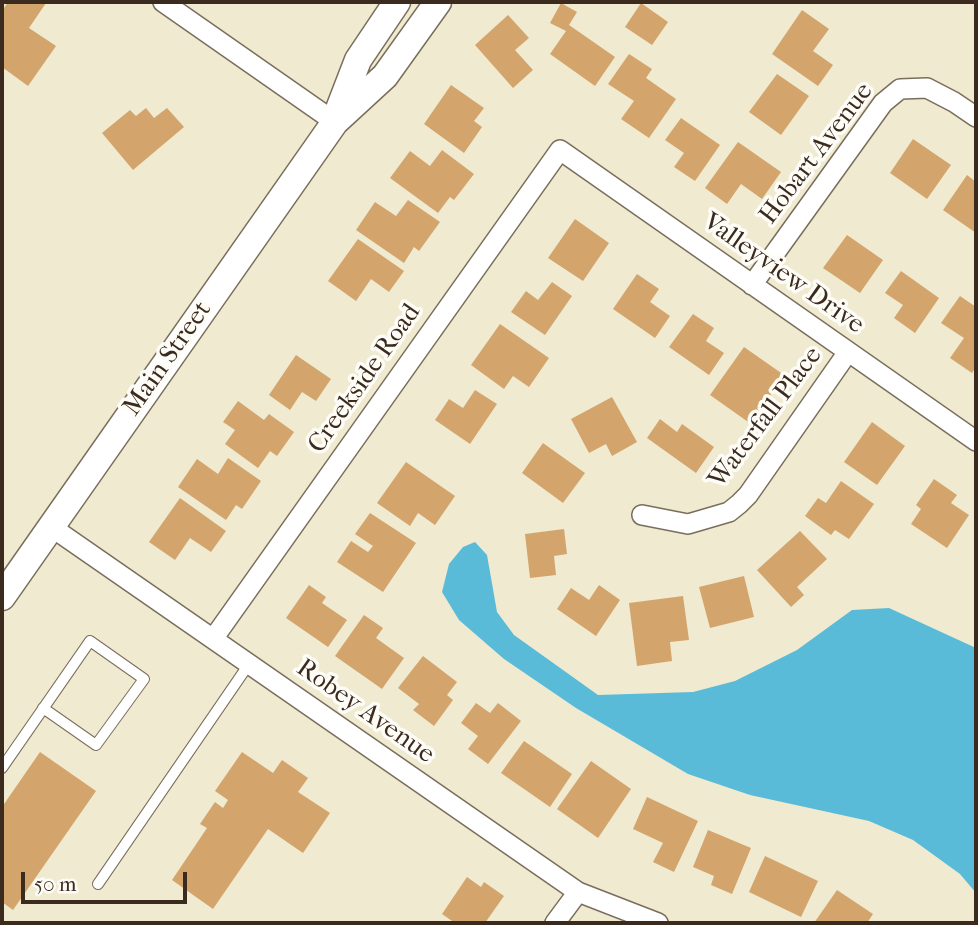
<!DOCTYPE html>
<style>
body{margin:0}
#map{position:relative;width:978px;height:925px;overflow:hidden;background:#efead0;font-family:"IM FELL French Canon",serif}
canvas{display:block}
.frame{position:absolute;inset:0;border:4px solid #3b2a1e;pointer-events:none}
.scale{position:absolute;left:21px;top:872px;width:166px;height:32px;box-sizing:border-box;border:4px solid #3b2a1e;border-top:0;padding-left:9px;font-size:21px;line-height:24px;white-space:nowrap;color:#3b2a1e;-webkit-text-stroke:5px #fdfcf7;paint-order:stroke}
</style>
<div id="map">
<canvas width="978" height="925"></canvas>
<div class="frame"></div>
<div class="scale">50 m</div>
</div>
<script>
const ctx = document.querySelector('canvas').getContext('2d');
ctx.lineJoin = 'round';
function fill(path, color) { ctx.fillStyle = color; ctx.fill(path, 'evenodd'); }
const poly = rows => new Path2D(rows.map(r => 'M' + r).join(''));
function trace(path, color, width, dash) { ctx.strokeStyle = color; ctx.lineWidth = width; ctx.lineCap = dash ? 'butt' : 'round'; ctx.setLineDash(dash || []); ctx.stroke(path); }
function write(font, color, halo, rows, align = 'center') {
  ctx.font = font + ' "IM FELL French Canon",serif'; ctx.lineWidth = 7; ctx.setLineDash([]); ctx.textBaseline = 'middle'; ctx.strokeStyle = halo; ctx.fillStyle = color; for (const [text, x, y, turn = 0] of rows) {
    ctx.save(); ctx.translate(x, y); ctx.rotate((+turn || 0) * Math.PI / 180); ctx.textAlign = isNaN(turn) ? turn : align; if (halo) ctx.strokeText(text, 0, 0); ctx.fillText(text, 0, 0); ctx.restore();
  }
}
const water = poly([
 [475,542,487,555,497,612,514,635,598,695,693,692,735,681,797,650,852,610,889,608,976,648,976,893,960,874,913,840,869,821,750,795,688,774,576,708,504,659,459,620,442,592,449,564,463,547]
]);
const building = poly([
 [8,2,46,3,29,28,56,46,28,86,2,67,2,11],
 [561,3,577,12,569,25,615,57,595,86,550,54,566,31,550,23],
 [641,3,668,22,652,45,625,27],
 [802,10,829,29,813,51,833,65,818,86,772,54],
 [508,15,529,38,515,50,533,70,513,88,475,45],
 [629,54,652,69,646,78,676,99,649,138,621,119,634,101,608,84],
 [777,74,809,96,781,135,749,112],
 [451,85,484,108,474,121,482,127,464,153,424,124],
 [146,108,154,118,167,108,184,127,133,170,102,133,130,110,136,116],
 [681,118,720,145,695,181,674,167,684,153,665,140],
 [913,139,951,165,927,199,890,173],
 [738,142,781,172,762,199,741,184,727,204,705,188],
 [442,150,474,174,454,200,450,197,438,213,390,178,410,151,430,166],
 [967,175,976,182,976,233,943,210],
 [408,200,440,222,419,251,414,247,404,263,356,230,375,202,396,216],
 [575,219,609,243,583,281,548,258],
 [847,235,883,260,860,293,823,268],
 [358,239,404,271,389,292,371,279,356,301,328,281],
 [901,271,939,298,915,333,894,318,903,305,885,293],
 [637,274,659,289,650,302,670,316,655,338,613,309],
 [552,282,572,296,545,335,511,312,526,291,538,300],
 [960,296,976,307,976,367,972,373,950,358,964,338,941,323],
 [693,314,714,328,706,341,724,353,709,375,669,347],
 [500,324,549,358,529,387,513,376,504,389,471,365],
 [744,347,784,375,751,424,710,395],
 [296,355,331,379,316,401,302,392,290,410,269,395],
 [475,390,497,404,470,444,435,420,449,399,463,408],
 [612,397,637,442,612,456,606,444,589,453,571,419],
 [238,401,264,420,269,414,294,432,277,456,270,451,258,468,225,444,235,430,223,422],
 [660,419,677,432,682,424,714,447,696,473,647,438],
 [872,422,905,446,877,485,844,462],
 [543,443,585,473,563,503,522,473],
 [228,458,261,481,242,509,236,505,226,520,178,487,197,459,218,474],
 [406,462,455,496,435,525,418,513,410,526,377,503],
 [934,479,957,495,951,503,969,515,947,548,911,524,921,509,916,505],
 [841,481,874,504,849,539,835,530,831,535,805,516,818,498,826,503],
 [180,498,226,531,211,552,190,538,175,560,149,542],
 [370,513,416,543,383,592,337,562,351,541,368,552,373,546,355,534],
 [564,529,567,554,554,556,556,575,530,578,525,534],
 [800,531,827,559,797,587,804,595,791,607,757,570],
 [744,576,754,617,710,628,699,587],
 [309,585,326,597,322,603,347,620,328,647,286,618],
 [599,585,620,600,596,636,557,609,571,588,589,600],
 [683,596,689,640,670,642,672,661,637,666,629,603],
 [364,615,383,628,376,638,404,658,382,689,335,656],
 [423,656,457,682,447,695,453,700,434,726,413,710,419,704,398,688],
 [476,703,490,713,498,703,521,721,488,764,468,749,478,736,461,723],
 [524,741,572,774,550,807,501,773],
 [40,752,96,791,13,910,2,902,2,807],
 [242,752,273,773,282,760,308,778,298,792,330,813,303,853,268,829,213,909,172,880,207,828,200,824,215,802,223,808,228,800,215,791],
 [591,761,631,789,598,838,557,809],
 [647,797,698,821,674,872,653,862,663,843,633,829],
 [708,830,751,848,732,894,711,885,714,876,693,867],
 [765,856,818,881,801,917,749,892],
 [467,877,481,887,484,882,504,896,485,923,455,923,442,914],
 [837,890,873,914,867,923,814,923]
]);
const lane = poly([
 [2,768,90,641,144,679,96,745,43,708],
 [98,884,249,664]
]);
const street = poly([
 [163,2,335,122],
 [752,285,883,103,900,89,927,88,954,102,976,117],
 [642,515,688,524,729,512,739,504,748,495,848,352],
 [50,526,578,892,658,923],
 [213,639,560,150,976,441],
 [555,923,578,892]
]);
const secondary = poly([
 [336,117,358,60,397,2],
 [2,597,335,122,385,76,438,2]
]);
const streetNames = [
 ["Hobart Avenue",817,154,-53],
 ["Valleyview Drive",783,274,35],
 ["Main Street",168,359,-55],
 ["Creekside Road",365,379,-55],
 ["Waterfall Place",766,418,-53],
 ["Robey Avenue",365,712,35]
];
fill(water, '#5abbd8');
fill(building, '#d3a56d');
trace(lane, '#7a6d5c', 12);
trace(street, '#7a6d5c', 22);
trace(secondary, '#7a6d5c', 29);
trace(lane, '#fff', 10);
trace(street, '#fff', 19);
trace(secondary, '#fff', 26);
write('26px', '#3b2a1e', '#fdfcf7', streetNames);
</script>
